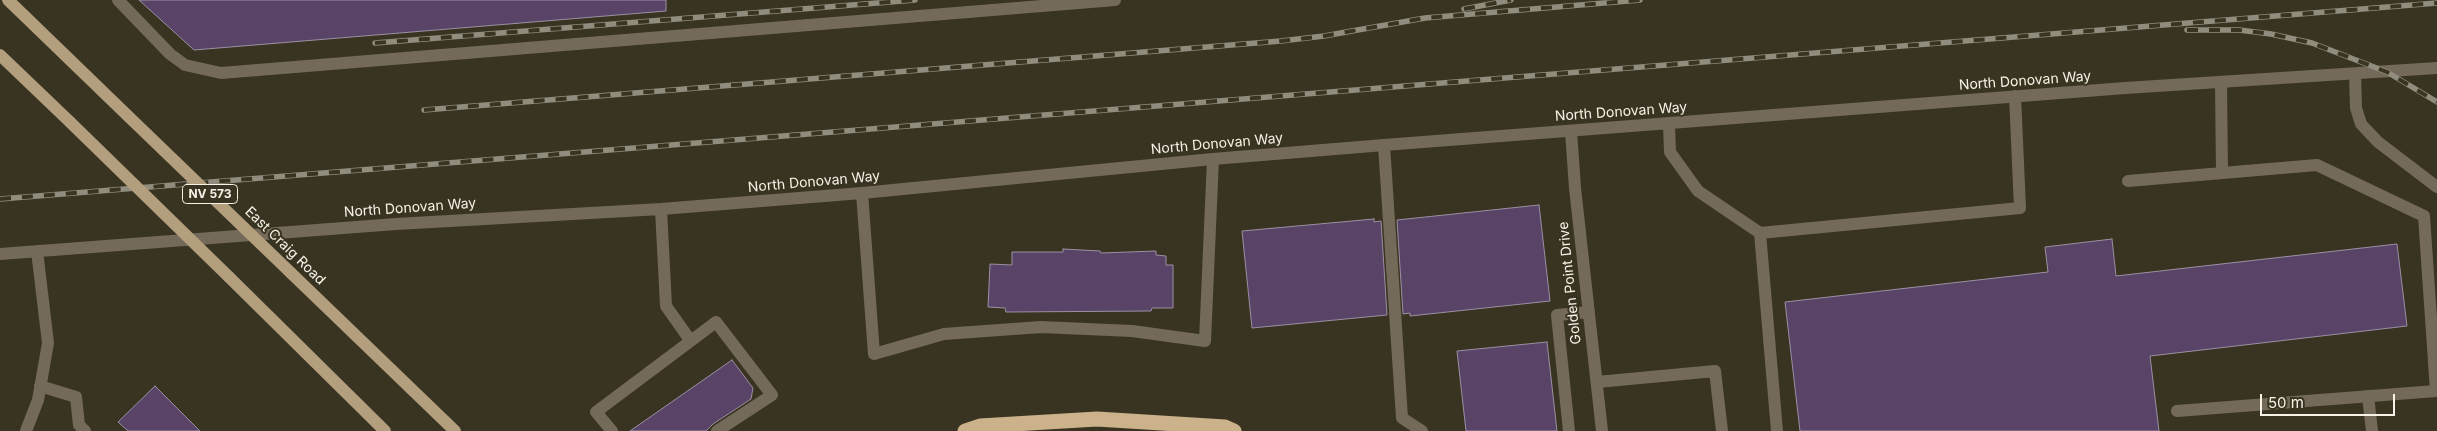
<!DOCTYPE html>
<style>
body{margin:0}
#map{position:relative;width:2437px;height:431px;overflow:hidden;background:#393422;font-family:Inter,sans-serif}
canvas{display:block}
.scale{position:absolute;left:2260px;top:394px;width:135px;height:22px;box-sizing:border-box;border:2px solid #f6f2e7;border-top:0;padding-left:6px;font-size:15px;line-height:18px;white-space:nowrap;color:#f6f2e7;-webkit-text-stroke:4px #393422;paint-order:stroke}
</style>
<div id="map">
<canvas width="2437" height="431"></canvas>
<div class="scale">50 m</div>
</div>
<script>
const ctx = document.querySelector('canvas').getContext('2d');
ctx.lineJoin = 'round';
function fill(path, color) { ctx.fillStyle = color; ctx.fill(path, 'evenodd'); }
const poly = rows => new Path2D(rows.map(r => 'M' + r).join(''));
function trace(path, color, width, dash) { ctx.strokeStyle = color; ctx.lineWidth = width; ctx.lineCap = dash ? 'butt' : 'round'; ctx.setLineDash(dash || []); ctx.stroke(path); }
function write(font, color, halo, rows, align = 'center') {
  ctx.font = font + ' Inter,sans-serif'; ctx.lineWidth = 4; ctx.setLineDash([]); ctx.textBaseline = 'middle'; ctx.strokeStyle = halo; ctx.fillStyle = color; for (const [text, x, y, turn = 0] of rows) {
    ctx.save(); ctx.translate(x, y); ctx.rotate((+turn || 0) * Math.PI / 180); ctx.textAlign = isNaN(turn) ? turn : align; if (halo) ctx.strokeText(text, 0, 0); ctx.fillText(text, 0, 0); ctx.restore();
  }
}
const building = poly([
 [139,0,666,0,666,11,194,50,139,0],
 [1539,205,1550,301,1410,316,1410,313,1403,314,1397,220,1539,205],
 [1374,219,1374,222,1381,221,1387,315,1252,328,1242,231,1374,219],
 [2112,239,2116,276,2397,244,2407,326,2150,356,2159,431,1800,431,1785,302,2048,272,2045,247,2112,239],
 [1063,249,1100,251,1101,253,1156,251,1156,255,1166,256,1166,265,1173,265,1173,308,1152,308,1151,311,1006,312,1005,308,988,307,990,264,1012,265,1012,252,1063,252,1063,249],
 [1547,342,1557,431,1466,431,1457,351,1547,342],
 [732,360,753,388,751,399,713,424,706,431,630,431,732,360],
 [155,386,200,431,128,431,118,422,155,386]
]);
const minor = poly([
 [118,0,170,54,185,65,221,73,1115,0],
 [2355,74,2356,108,2361,124,2378,142,2437,187],
 [2221,82,2222,173],
 [1669,124,1670,152,1698,191,1760,233,2020,208,2015,96],
 [1571,131,1575,188,1602,431],
 [1384,145,1402,418,1422,431],
 [2128,181,2317,165,2424,216,2436,391,2177,411],
 [862,193,874,354,944,334,1041,327,1132,331,1205,341,1213,159],
 [661,209,666,306,690,340],
 [1760,233,1777,431],
 [0,254,396,224,661,209,862,193,1213,159,1384,145,2125,88,2437,68],
 [1597,382,1715,371,1722,431],
 [40,386,76,397,79,425,85,431],
 [2368,396,2372,431],
 [26,431,38,400,48,343,37,251],
 [612,431,596,412,716,322,772,395,717,431],
 [1569,431,1557,315,1589,312]
]);
const major = poly([
 [8,0,128,116],
 [0,55,70,122],
 [291,273,455,431],
 [229,277,385,431]
]);
const highway = poly([
 [965,431,980,426,1097,419,1225,427,1234,431]
]);
const rail = poly([
 [1464,9,1511,0],
 [2187,30,2239,30,2271,34,2312,43,2387,72,2437,102],
 [375,43,915,0],
 [424,110,1281,41,1324,36,1425,18,1640,0],
 [0,199,2437,3]
]);
const majorBridge = poly([
 [128,116,291,273],
 [70,122,229,277]
]);
const shields = [
 [210,194,55]
];
const shieldNames = [
 ["NV 573",210,194]
];
const streetNames = [
 ["North Donovan Way",2025,81,-4],
 ["North Donovan Way",1621,112,-4],
 ["North Donovan Way",1217,144,-5],
 ["North Donovan Way",814,182,-5],
 ["North Donovan Way",410,208,-4],
 ["East Craig Road",285,246,44],
 ["Golden Point Drive",1570,283,-96]
];
fill(building, '#594467');
trace(building, '#9b90a3', 1);
trace(minor, '#746a5a', 12);
trace(major, '#b39e7d', 12);
trace(highway, '#ccb28a', 15);
trace(rail, '#918d7e', 5.5);
trace(rail, '#393422', 4, [11]);
trace(majorBridge, '#b39e7d', 12);
for (const [x, y, w] of shields) { const box = new Path2D(); box.roundRect(x - w / 2, y - 9.5, w, 19, 4); ctx.fillStyle = '#393422'; ctx.fill(box); trace(box, '#f6f2e7', 1); }
write('bold 12px', '#f6f2e7', null, shieldNames);
write('14px', '#f6f2e7', '#393422', streetNames);
</script>
